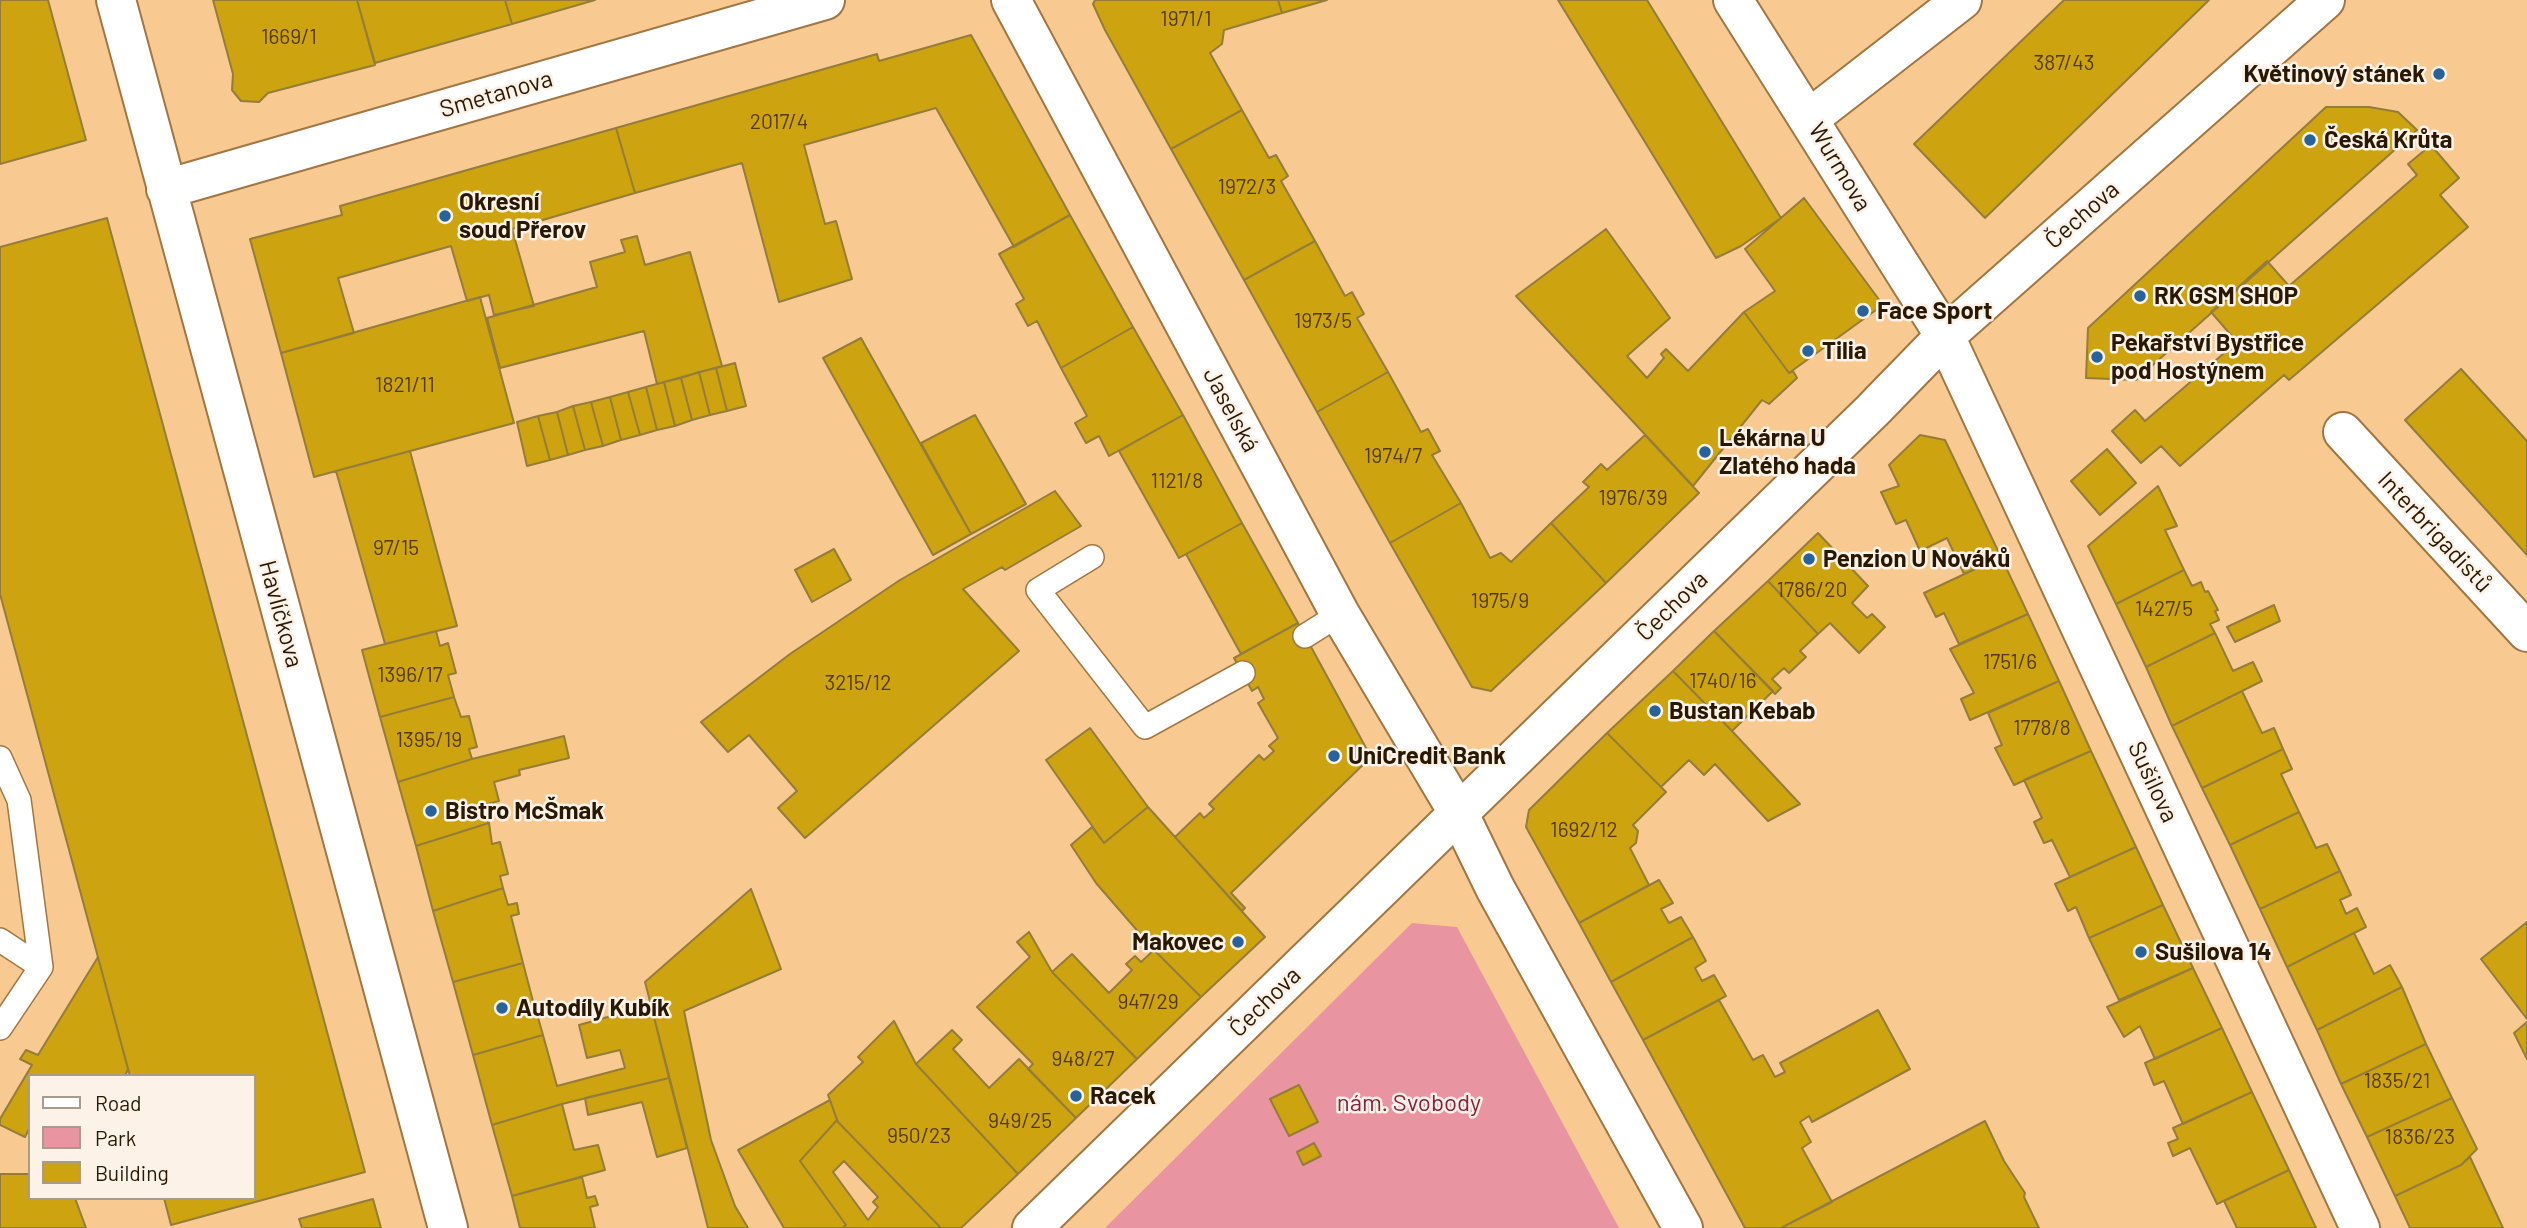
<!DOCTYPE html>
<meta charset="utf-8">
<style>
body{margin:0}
#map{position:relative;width:2527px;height:1228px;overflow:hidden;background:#f9c992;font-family:Barlow,sans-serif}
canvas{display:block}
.legend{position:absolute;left:28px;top:1074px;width:228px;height:126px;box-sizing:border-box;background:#fcf2e7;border:2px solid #a89b8c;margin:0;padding:9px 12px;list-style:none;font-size:21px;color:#2a1803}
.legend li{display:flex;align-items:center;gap:14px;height:35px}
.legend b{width:35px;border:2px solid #a89b8c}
</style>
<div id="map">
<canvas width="2527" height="1228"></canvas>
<ul class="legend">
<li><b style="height:9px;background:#fff"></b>Road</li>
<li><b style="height:19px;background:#e994a1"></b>Park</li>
<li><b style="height:19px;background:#cda310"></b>Building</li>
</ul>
</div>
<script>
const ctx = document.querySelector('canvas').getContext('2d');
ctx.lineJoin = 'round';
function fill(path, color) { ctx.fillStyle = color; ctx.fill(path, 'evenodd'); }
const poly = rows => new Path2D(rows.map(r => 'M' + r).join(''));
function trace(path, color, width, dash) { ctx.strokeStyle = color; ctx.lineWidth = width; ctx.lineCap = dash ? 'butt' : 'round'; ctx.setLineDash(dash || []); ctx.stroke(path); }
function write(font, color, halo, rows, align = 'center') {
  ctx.font = font + ' Barlow,sans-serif'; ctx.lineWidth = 5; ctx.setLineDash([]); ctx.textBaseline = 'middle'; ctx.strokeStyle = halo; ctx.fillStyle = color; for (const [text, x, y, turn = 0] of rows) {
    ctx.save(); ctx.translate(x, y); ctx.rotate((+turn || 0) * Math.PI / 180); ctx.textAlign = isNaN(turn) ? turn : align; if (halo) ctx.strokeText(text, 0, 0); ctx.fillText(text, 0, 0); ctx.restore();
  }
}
const green = poly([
 [1412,923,1457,927,1619,1228,1105,1228]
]);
const building = poly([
 [0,0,48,0,86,140,0,164,0,0],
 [213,0,357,0,375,65,268,93,259,102,241,101,232,90,233,74,213,0],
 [357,0,505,0,512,24,375,63,357,0],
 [505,0,595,0,512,24,505,0],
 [1095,0,1278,0,1282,13,1224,30,1222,44,1210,53,1242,110,1171,149,1105,30,1093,4,1095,0],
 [1278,0,1327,0,1282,13,1278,0],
 [1558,0,1647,0,1781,218,1741,246,1716,258,1558,0],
 [2064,0,2209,0,1985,218,1914,144,2064,0],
 [971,35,1070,215,1014,247,936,108,804,145,825,224,836,221,852,279,779,302,742,163,635,193,616,128,877,54,879,61,971,35],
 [2326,107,2369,107,2398,112,2417,130,2136,380,2086,378,2088,328,2326,107],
 [1242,110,1269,158,1276,155,1288,176,1281,181,1315,241,1244,280,1171,149,1242,110],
 [616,128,635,193,512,229,534,306,494,315,489,295,467,301,451,246,338,278,354,333,281,353,250,239,342,215,340,206,616,128],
 [2431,145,2459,178,2440,195,2468,227,2289,380,2284,375,2180,466,2161,446,2141,463,2112,431,2135,410,2145,421,2237,342,2211,312,2267,261,2289,286,2417,175,2408,164,2431,145],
 [1804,198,1883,305,1789,373,1744,312,1775,291,1745,249,1804,198],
 [1070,215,1133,327,1061,368,1037,321,1028,326,1016,304,1024,299,999,254,1070,215],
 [107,218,365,1172,171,1225,164,1198,254,1198,254,1076,130,1076,0,594,0,247,107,218],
 [1606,229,1670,318,1627,356,1647,378,1664,358,1661,354,1666,349,1688,371,1744,312,1789,373,1793,371,1797,378,1769,404,1762,400,1693,486,1516,296,1606,229],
 [637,236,645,265,690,252,722,366,657,384,644,331,500,368,487,318,597,287,590,262,625,252,621,240,637,236],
 [1315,241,1345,296,1352,292,1364,314,1357,318,1388,372,1317,412,1244,280,1315,241],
 [480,297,514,423,314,477,281,353,480,297],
 [1133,327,1183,415,1109,456,1099,436,1086,443,1075,423,1087,416,1061,368,1133,327],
 [861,338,971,534,933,555,823,358,861,338],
 [735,363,746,406,727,411,716,368,735,363],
 [716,368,727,411,710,415,699,372,716,368],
 [2461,369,2527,441,2527,555,2405,420,2461,369],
 [699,372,710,415,692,420,681,378,699,372],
 [1388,372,1421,432,1428,429,1440,451,1432,455,1461,503,1390,543,1317,412,1388,372],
 [681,378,692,420,675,426,664,382,681,378],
 [664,382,675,426,657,430,646,387,664,382],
 [646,387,657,430,640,435,628,392,646,387],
 [628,392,640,435,621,440,610,397,628,392],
 [610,397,621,440,603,446,591,402,610,397],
 [591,402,603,446,585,450,573,406,591,402],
 [573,406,585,450,568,455,557,412,573,406],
 [557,412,568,455,550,460,538,416,557,412],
 [975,415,1026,504,971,534,921,443,975,415],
 [1183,415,1242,523,1179,558,1119,451,1183,415],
 [538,416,550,460,527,466,517,422,538,416],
 [1645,435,1699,493,1606,583,1551,523,1589,487,1583,482,1601,464,1607,470,1645,435],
 [1920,435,1945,440,2001,557,1964,574,1947,538,1920,551,1906,520,1896,524,1881,492,1899,486,1889,465,1920,435],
 [2107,449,2136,483,2100,515,2071,481,2107,449],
 [410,451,457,626,385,644,336,471,410,451],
 [2158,486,2177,526,2165,530,2184,570,2116,604,2088,546,2158,486],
 [1055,491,1081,526,1005,570,1002,567,963,589,1019,651,805,838,778,808,797,791,749,735,728,752,701,722,790,654,900,580,1055,491],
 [1461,503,1490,558,1501,553,1511,562,1551,523,1606,583,1491,691,1472,687,1390,543,1461,503],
 [1242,523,1298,623,1241,654,1186,554,1242,523],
 [1818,533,1868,586,1852,603,1867,618,1872,614,1885,627,1859,653,1830,623,1818,634,1768,581,1818,533],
 [834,549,851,580,812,602,795,570,834,549],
 [2001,557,2028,614,1959,644,1944,613,1936,617,1924,593,2001,557],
 [2184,570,2192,586,2201,582,2205,592,2208,591,2218,610,2215,611,2219,620,2210,624,2215,633,2146,667,2116,604,2184,570],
 [1768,581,1818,634,1800,651,1806,657,1789,673,1784,668,1772,679,1781,688,1775,694,1714,631,1768,581],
 [2274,605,2280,621,2235,642,2227,627,2274,605],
 [2028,614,2059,681,1970,720,1961,699,1974,693,1950,649,2028,614],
 [1298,623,1371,757,1231,893,1245,908,1242,911,1175,837,1200,813,1204,818,1214,809,1209,804,1259,755,1264,760,1274,751,1269,746,1278,738,1258,703,1264,699,1258,687,1252,691,1234,658,1298,623],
 [436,631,440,646,448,643,456,673,448,675,454,697,380,717,362,650,436,631],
 [1714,631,1773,691,1732,731,1673,671,1714,631],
 [2215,633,2233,671,2253,662,2262,681,2172,726,2146,667,2215,633],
 [1673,671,1732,731,1800,804,1768,821,1715,764,1704,775,1689,760,1661,787,1607,733,1673,671],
 [2059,681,2091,751,2014,785,1995,748,2002,745,1988,713,2059,681],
 [2242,691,2262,733,2274,728,2283,749,2202,788,2172,726,2242,691],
 [454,697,461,717,469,716,477,747,469,749,472,759,398,782,380,717,454,697],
 [1090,728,1148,807,1104,843,1046,760,1090,728],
 [1607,733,1666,792,1633,825,1638,831,1636,843,1630,848,1649,885,1579,923,1526,827,1529,810,1607,733],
 [564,736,569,758,519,770,520,775,494,782,499,801,484,805,489,823,416,846,398,782,472,759,564,736],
 [2283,749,2292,769,2281,774,2299,812,2230,845,2202,788,2283,749],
 [2091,751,2136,847,2070,877,2052,840,2044,843,2034,822,2042,818,2024,780,2091,751],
 [1148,807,1265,937,1201,997,1154,950,1096,883,1071,845,1092,827,1104,843,1148,807],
 [2299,812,2316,848,2327,844,2340,871,2260,909,2230,845,2299,812],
 [489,823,492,844,500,842,508,874,500,876,503,888,433,911,416,846,489,823],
 [2136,847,2163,905,2089,938,2076,907,2068,911,2055,884,2136,847],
 [2340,871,2351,895,2340,900,2346,914,2357,908,2366,927,2287,967,2260,909,2340,871],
 [1659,880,1673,903,1661,909,1669,923,1681,917,1693,937,1611,982,1579,923,1659,880],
 [503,888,508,905,517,903,519,914,511,916,523,963,453,982,433,911,503,888],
 [751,889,781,969,684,1011,711,1140,735,1206,748,1228,708,1228,645,982,751,889],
 [2163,905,2193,968,2119,1000,2089,938,2163,905],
 [2527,922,2527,1019,2481,959,2527,922],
 [1029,932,1052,972,1137,1059,1076,1118,1028,1069,1033,1064,977,1007,1030,957,1017,942,1029,932],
 [2354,933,2374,974,2390,965,2402,987,2317,1030,2287,967,2354,933],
 [1693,937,1706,961,1695,968,1702,981,1714,975,1726,996,1643,1040,1611,982,1693,937],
 [1154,950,1201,997,1137,1059,1052,972,1072,954,1109,993,1132,970,1126,964,1135,956,1141,962,1154,950],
 [98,957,128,1069,125,1076,30,1076,30,1127,25,1137,0,1125,0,1119,32,1065,20,1059,26,1050,38,1055,98,957],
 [523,963,534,1005,543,1003,545,1012,537,1014,543,1035,473,1055,453,982,523,963],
 [2193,968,2222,1028,2155,1059,2140,1026,2124,1037,2107,1007,2193,968],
 [2402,987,2426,1044,2341,1084,2317,1030,2402,987],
 [1719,1000,1753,1060,1763,1055,1775,1077,1785,1072,1780,1063,1878,1010,1910,1069,1812,1122,1809,1116,1800,1122,1811,1142,1802,1148,1832,1202,1781,1228,1745,1228,1643,1040,1719,1000],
 [651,1005,669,1078,562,1104,492,1125,473,1055,543,1035,557,1086,625,1068,620,1050,587,1058,579,1025,651,1005],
 [894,1021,916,1064,1018,1174,961,1228,941,1228,838,1122,828,1095,863,1062,858,1057,894,1021],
 [2527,1022,2527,1059,2514,1033,2527,1022],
 [2222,1028,2252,1092,2183,1124,2164,1081,2154,1085,2145,1063,2222,1028],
 [952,1030,962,1040,953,1049,989,1088,1019,1059,1076,1118,1018,1174,916,1064,952,1030],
 [2426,1044,2452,1098,2367,1137,2341,1084,2426,1044],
 [669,1078,687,1148,657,1157,642,1102,588,1115,585,1098,669,1078],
 [1299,1085,1318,1122,1289,1136,1270,1099,1299,1085],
 [2252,1092,2289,1170,2217,1204,2190,1148,2173,1156,2168,1143,2178,1139,2173,1128,2252,1092],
 [2452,1098,2477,1149,2461,1165,2395,1196,2367,1137,2452,1098],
 [830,1100,837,1120,800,1161,846,1225,842,1228,784,1228,738,1150,830,1100],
 [562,1104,574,1150,598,1145,605,1170,512,1196,492,1125,562,1104],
 [837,1120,838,1122,941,1228,842,1228,846,1225,800,1161,837,1120],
 [844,1161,878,1197,873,1202,878,1207,868,1220,833,1172,844,1161],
 [1985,1121,2004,1161,2025,1193,2024,1197,2039,1228,1781,1228,1985,1121],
 [1314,1143,1321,1156,1303,1165,1297,1152,1314,1143],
 [2470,1157,2503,1228,2410,1228,2395,1196,2461,1165,2470,1157],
 [2289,1170,2316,1228,2237,1228,2224,1201,2289,1170],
 [0,1174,30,1174,30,1198,75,1198,86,1228,0,1228,0,1174],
 [582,1177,587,1198,595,1196,598,1205,590,1207,595,1228,520,1228,512,1196,582,1177],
 [373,1199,381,1228,302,1228,299,1219,373,1199]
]);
const service = poly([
 [1092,557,1038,590,1145,727,1243,673],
 [1305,636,1340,614],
 [0,758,19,800,41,967,0,940],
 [0,1028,41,967]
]);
const minor = poly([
 [116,0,448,1228],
 [1011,0,1340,614,1459,814,1495,888,1683,1228],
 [1733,0,1945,336,2360,1228],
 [1810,118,1962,0],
 [166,189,825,0],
 [2343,432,2527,632],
 [1032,1228,1872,411,1945,336,2325,0]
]);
const markers = [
 [2439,74,7,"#27639a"],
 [2310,140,7,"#27639a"],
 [445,216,7,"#27639a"],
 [2140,296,7,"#27639a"],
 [1863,311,7,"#27639a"],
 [1808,351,7,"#27639a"],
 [2097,357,7,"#27639a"],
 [1705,452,7,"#27639a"],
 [1809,559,7,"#27639a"],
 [1655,711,7,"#27639a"],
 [1334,756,7,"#27639a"],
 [431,811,7,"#27639a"],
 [1238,942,7,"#27639a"],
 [2141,952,7,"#27639a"],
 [502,1008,7,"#27639a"],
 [1076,1096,7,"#27639a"]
];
const numberNames = [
 ["1971/1",1186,19],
 ["1669/1",289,37],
 ["387/43",2064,63],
 ["2017/4",779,122],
 ["1972/3",1247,187],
 ["1973/5",1323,321],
 ["1821/11",405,385],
 ["1974/7",1393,456],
 ["1121/8",1177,481],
 ["1976/39",1633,498],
 ["97/15",396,548],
 ["1786/20",1812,590],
 ["1975/9",1500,601],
 ["1427/5",2164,609],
 ["1751/6",2010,662],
 ["1396/17",410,675],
 ["1740/16",1723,681],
 ["3215/12",858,683],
 ["1778/8",2042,728],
 ["1395/19",429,740],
 ["1692/12",1584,830],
 ["947/29",1148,1002],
 ["948/27",1083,1059],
 ["1835/21",2397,1081],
 ["949/25",1020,1121],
 ["950/23",919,1136],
 ["1836/23",2420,1137]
];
const poiNames = [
 ["Květinový stánek",2425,74,"right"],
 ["Česká Krůta",2324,140],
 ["Okresní",459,202],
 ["soud Přerov",459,230],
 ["RK GSM SHOP",2154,296],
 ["Face Sport",1877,311],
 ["Pekařství Bystřice",2111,343],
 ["pod Hostýnem",2111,371],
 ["Tilia",1822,351],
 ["Lékárna U",1719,438],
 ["Zlatého hada",1719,466],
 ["Penzion U Nováků",1823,559],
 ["Bustan Kebab",1669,711],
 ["UniCredit Bank",1348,756],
 ["Bistro McŠmak",445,811],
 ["Makovec",1224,942,"right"],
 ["Sušilova 14",2155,952],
 ["Autodíly Kubík",516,1008],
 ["Racek",1090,1096]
];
const streetNames = [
 ["Smetanova",496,94,-16],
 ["Wurmova",1840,167,59],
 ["Čechova",2082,215,-41],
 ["Jaselská",1231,410,62],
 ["Interbrigadistů",2435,532,47],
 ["Čechova",1672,606,-44],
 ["Havlíčkova",281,614,75],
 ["Sušilova",2153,782,65],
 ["Čechova",1265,1002,-44]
];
const parkNames = [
 ["nám. Svobody",1409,1103]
];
fill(green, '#e994a1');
fill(building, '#cda310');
trace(building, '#947c3b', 2);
trace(service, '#a27641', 26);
trace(minor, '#a27641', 42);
trace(service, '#fff', 23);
trace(minor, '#fff', 38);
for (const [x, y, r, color] of markers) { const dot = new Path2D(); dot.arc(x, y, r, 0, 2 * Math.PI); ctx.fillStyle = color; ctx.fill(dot); trace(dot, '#fcf2e7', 2.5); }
write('21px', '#533b06', null, numberNames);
write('bold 24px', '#2a1803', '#fcf2e7', poiNames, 'left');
write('24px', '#2a1803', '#fcf2e7', streetNames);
write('24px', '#8a203e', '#fcf2e7', parkNames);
</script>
